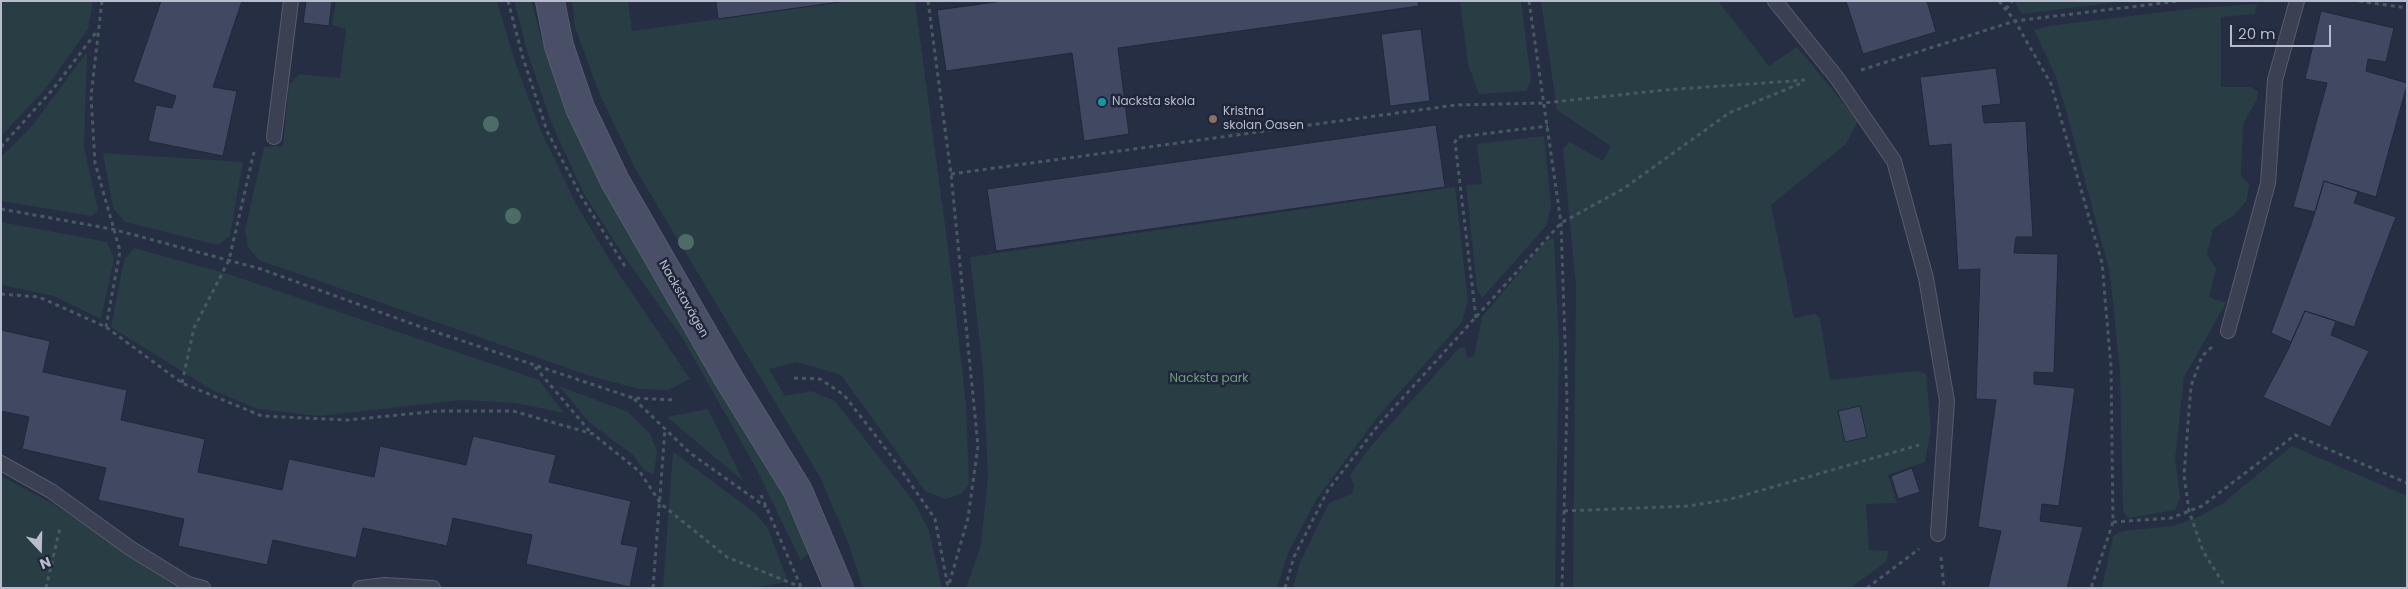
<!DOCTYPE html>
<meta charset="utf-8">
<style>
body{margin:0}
#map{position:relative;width:2408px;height:589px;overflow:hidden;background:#262e44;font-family:Poppins,sans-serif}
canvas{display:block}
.frame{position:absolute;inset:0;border:2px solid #b8bdcd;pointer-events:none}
.north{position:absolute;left:15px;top:524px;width:50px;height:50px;-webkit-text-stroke:4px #1f2639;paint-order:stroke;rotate:159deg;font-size:14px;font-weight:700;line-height:20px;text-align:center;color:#b8bdcd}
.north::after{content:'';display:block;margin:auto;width:18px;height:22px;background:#b8bdcd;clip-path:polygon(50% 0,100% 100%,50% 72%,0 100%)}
.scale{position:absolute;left:2230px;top:25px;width:101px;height:22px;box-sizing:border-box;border:2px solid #b8bdcd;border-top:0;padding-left:6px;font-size:15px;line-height:18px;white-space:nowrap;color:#b8bdcd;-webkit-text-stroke:4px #1f2639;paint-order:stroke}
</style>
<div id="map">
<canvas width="2408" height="589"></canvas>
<div class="frame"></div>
<div class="north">N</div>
<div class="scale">20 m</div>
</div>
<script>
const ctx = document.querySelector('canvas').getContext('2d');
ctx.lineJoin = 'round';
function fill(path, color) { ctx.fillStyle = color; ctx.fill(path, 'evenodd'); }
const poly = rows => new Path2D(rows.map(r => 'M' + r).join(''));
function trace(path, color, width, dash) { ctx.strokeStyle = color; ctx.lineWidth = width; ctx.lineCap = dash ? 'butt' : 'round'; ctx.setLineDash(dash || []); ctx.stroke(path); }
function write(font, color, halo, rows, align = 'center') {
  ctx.font = font + ' Poppins,sans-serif'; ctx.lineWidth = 5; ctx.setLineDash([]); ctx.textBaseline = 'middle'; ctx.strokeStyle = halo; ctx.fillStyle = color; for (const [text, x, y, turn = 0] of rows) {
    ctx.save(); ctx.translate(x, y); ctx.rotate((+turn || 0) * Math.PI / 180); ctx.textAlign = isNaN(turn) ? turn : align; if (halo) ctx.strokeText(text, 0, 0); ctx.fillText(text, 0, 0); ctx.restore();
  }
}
const green = poly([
 [1,1,93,1,88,29,46,88,1,136],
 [336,1,497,1,514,59,541,131,577,206,613,265,690,379,668,390,639,389,590,376,259,260,248,247,245,230,264,147,283,146,289,85,299,74,340,78,346,29,332,25],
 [514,1,531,1,542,40,568,114,600,181,769,465,798,520,810,551,801,561,756,468,683,339,624,256,584,194,551,122,528,54],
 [572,1,628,1,632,31,847,1,915,1,950,263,966,404,969,485,959,495,945,499,925,491,841,375,797,362,769,369,785,396,811,391,835,401,914,502,929,531,942,588,863,588,849,545,820,477,636,170,600,95,575,27],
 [1460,1,1521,1,1531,81,1526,91,1479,94,1468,64],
 [1541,1,1718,1,1769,66,1797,47,1858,121,1846,144,1771,205,1794,318,1815,314,1820,318,1830,380,1916,371,1926,374,1931,430,1925,462,1888,475,1897,503,1866,504,1869,550,1889,551,1886,562,1850,588,1573,588,1576,286,1563,149,1570,142,1603,161,1611,146,1557,110],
 [2014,1,2126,1,2022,14],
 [2257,4,2255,14,2221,17,2221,87,2251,87,2258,91,2257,99,2243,124,2241,176,2249,184,2247,200,2234,215,2213,229,2207,254,2216,269,2209,297,2226,303,2184,377,2175,459,2180,498,2175,510,2128,518,2123,511,2120,371,2110,273,2065,107,2056,77,2034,30,2048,26,2197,8],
 [87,52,84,147,98,210,92,216,1,201,1,157,31,127],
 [1544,136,1551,206,1546,226,1482,298,1477,288,1466,185,1482,184,1477,144],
 [103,153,243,162,230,236,218,245,125,222,113,208],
 [1455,187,1468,300,1462,322,1376,419,1316,500,1288,553,1277,588,966,588,981,545,988,476,983,370,970,257],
 [1,222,107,242,114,259,101,319,54,296,1,285],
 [1554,238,1559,344,1555,588,1293,588,1299,565,1329,503,1352,494,1354,485,1350,475,1371,446,1459,348,1465,347,1467,358,1474,356,1482,317,1546,241],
 [134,248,228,274,539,380,564,413,516,403,462,400,319,416,258,409,212,390,111,327,124,260],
 [559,386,628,412,650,434,657,451,654,475,644,470,633,455,590,423],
 [708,409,743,481,667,417],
 [2292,446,2407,496,2407,588,2102,588,2113,536,2122,531,2173,526,2198,517,2222,504],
 [673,452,755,513,768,528,788,582,749,588,663,588],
 [1,476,55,505,177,588,1,588]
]);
const building = poly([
 [161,1,242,1,213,87,237,91,223,156,148,141,156,105,172,108,176,96,133,82,161,1],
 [306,1,332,1,329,26,303,23,306,1],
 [716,1,847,1,718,19,716,1],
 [1003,1,1418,1,1419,6,1118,48,1129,134,1084,141,1072,53,946,71,937,10,1003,1],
 [1846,1,1927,1,1936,32,1863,54,1846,1],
 [2321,11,2394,28,2386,62,2368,59,2366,71,2407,83,2407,85,2376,197,2324,181,2315,212,2293,207,2327,83,2305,79,2321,11],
 [1421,29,1430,101,1390,106,1381,34,1421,29],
 [1996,68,2001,104,1982,106,1984,123,2026,121,2033,237,2016,237,2014,253,2058,254,2054,373,2034,372,2034,384,2075,388,2059,506,2042,504,2040,521,2083,527,2067,588,1988,588,2001,531,1978,527,1996,400,1976,399,1980,269,1958,270,1951,144,1929,146,1920,77,1996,68],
 [1436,125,1445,187,996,251,987,189,1436,125],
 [2324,181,2358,192,2354,203,2396,217,2354,327,2305,311,2291,342,2271,333,2312,222,2324,181],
 [2305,311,2336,321,2331,335,2369,351,2330,427,2263,397,2287,352,2305,311],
 [1,330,50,341,43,372,127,390,121,420,205,439,198,472,282,490,289,459,374,477,380,446,466,465,473,436,556,455,549,482,631,501,621,544,638,547,630,587,526,564,532,535,453,518,447,546,363,528,356,558,273,540,267,565,178,546,184,519,98,500,106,468,22,449,29,417,1,411,1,330],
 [1860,406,1867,437,1845,442,1838,411,1860,406],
 [1912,468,1920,492,1898,499,1891,476,1912,468]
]);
const path = poly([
 [102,1,91,96,95,163,120,251,106,327],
 [508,1,523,58,547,131,581,196,626,268],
 [928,1,951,174,978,446,968,518,948,588],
 [1529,1,1561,223,1567,401,1562,588],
 [1999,1,2015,21,2051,84,2102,263,2111,367,2113,522,2091,588],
 [2359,1,2407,8],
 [2006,9,2012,1],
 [1861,70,2015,21,2179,1],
 [1,147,54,88,97,31],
 [951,174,1456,105,1544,103,1665,90,1806,80],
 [1,209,112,229,261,269,421,327,633,398,675,400],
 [1,294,39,297,106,327,182,383,262,416,348,420,439,411,513,411,593,434,640,472,661,504,727,557,801,587],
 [1476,318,1455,142,1458,137,1548,126],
 [2212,347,2202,356,2191,386,2184,475,2189,511,2203,551,2226,588],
 [535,367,592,434],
 [794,378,820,379,844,395,892,457,935,519,948,587],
 [182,383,194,328,229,260,254,152],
 [634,399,690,453,766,507],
 [761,495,801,587],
 [1564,511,1689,506,1731,499,1919,445],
 [2113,522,2171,518,2202,506,2295,435,2407,483],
 [1941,557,1944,588],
 [46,588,60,528],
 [653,588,665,429],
 [1285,588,1294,557,1328,490,1380,423,1561,223,1623,189,1729,113,1804,82],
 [1867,588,1919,549]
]);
const lane = poly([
 [1775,1,1837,78,1894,161,1926,278,1947,401,1938,534],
 [274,137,291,1],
 [2228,331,2268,183,2275,80,2297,1],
 [1,463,51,491,130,548,188,584,203,588],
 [360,588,385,585,433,588]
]);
const secondary = poly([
 [550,1,559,46,580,108,615,181,729,379,798,491,839,588]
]);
const trees = [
 [491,124],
 [513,216],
 [686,242]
];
const markers = [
 [1102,102,5,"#0f9aa8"],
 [1213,119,5,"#8d6e63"]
];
const poiNames = [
 ["Nacksta skola",1112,102],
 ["Kristna",1223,112],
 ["skolan Oasen",1223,126]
];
const streetNames = [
 ["Nackstavägen",683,299,60]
];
const parkNames = [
 ["Nacksta park",1209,379]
];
fill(green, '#293d45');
fill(building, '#404961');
trace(building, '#22283b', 1);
trace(lane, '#565c6e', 16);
trace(secondary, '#565c6e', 30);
trace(path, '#475a61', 3, [4, 4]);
trace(lane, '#3b4153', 14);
trace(secondary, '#494f66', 28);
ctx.fillStyle = '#4e6c66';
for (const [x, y] of trees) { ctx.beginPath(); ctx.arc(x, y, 8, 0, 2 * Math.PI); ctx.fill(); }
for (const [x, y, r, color] of markers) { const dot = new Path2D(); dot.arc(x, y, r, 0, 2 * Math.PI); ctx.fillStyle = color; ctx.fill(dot); trace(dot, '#1f2639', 2); }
write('12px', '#b8bdcd', '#1f2639', poiNames, 'left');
write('12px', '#b8bdcd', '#1f2639', streetNames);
write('12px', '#6f9e81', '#1f2639', parkNames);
</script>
